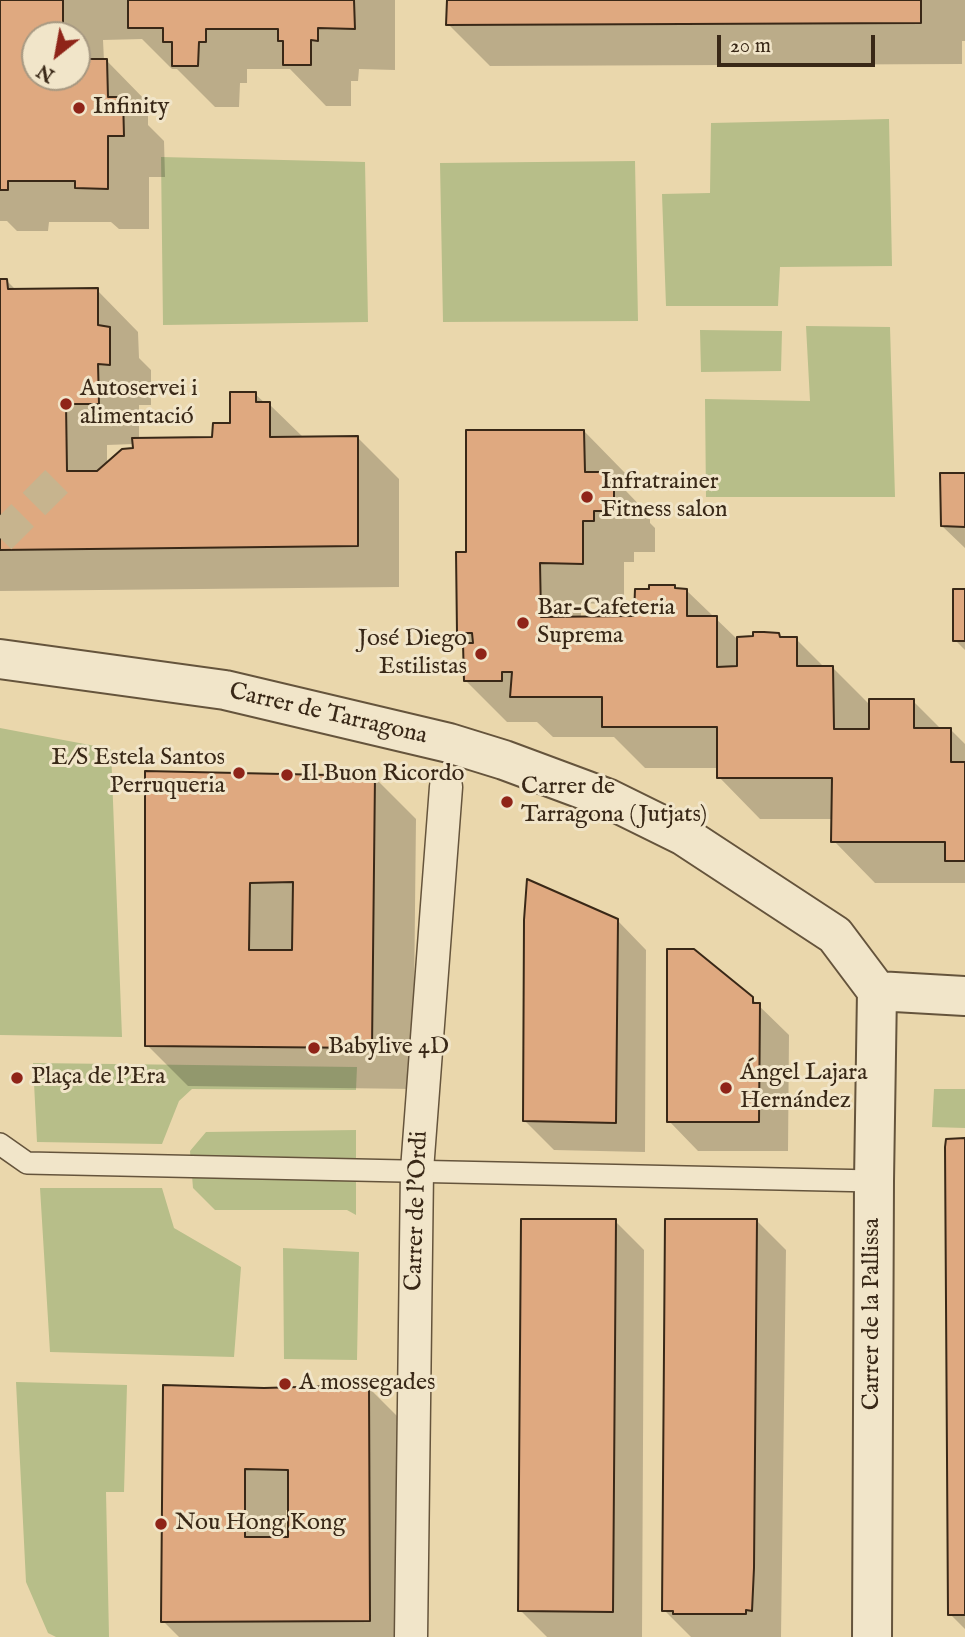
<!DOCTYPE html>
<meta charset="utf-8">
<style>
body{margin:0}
#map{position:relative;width:965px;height:1637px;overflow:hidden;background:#ead7ac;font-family:"IM FELL English",serif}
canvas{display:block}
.north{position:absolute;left:21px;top:21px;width:70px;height:70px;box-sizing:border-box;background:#f1e5c9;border:2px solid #a79982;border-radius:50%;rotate:211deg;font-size:19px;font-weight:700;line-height:28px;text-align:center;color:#392817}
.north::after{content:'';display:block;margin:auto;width:24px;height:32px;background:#8f2418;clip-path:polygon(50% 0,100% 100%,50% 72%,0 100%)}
.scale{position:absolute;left:717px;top:35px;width:158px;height:32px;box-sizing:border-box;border:4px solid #392817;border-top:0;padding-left:9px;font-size:21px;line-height:24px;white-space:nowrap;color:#392817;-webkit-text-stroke:5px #f1e5c9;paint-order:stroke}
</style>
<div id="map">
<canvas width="965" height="1637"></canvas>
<div class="north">N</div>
<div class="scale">20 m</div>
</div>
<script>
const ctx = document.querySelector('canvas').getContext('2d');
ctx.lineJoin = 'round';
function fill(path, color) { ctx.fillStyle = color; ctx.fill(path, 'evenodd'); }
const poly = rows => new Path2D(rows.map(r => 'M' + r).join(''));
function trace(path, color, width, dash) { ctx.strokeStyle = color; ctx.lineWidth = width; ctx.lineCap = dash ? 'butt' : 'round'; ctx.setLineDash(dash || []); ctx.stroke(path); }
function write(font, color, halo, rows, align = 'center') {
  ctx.font = font + ' "IM FELL English",serif'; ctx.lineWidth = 6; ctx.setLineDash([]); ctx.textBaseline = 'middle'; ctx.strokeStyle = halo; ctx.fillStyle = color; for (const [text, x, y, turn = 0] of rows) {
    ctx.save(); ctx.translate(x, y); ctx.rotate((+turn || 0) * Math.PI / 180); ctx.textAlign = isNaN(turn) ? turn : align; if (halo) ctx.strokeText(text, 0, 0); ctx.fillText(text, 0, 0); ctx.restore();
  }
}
const green = poly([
 [889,119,892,266,780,267,778,306,666,306,662,194,710,193,711,123],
 [161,157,365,162,368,322,163,325],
 [635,161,638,321,443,322,440,163],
 [806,326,890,327,895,497,706,497,705,399,810,401],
 [700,330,782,331,781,371,701,372],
 [0,728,111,749,122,1037,0,1035],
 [33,1063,357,1067,356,1090,192,1089,179,1101,162,1144,37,1142],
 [934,1089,965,1089,965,1128,932,1127],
 [356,1130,356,1215,347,1210,215,1210,193,1188,190,1151,206,1132],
 [40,1188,162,1188,174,1228,241,1267,234,1357,50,1352],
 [283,1248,359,1252,357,1360,284,1359],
 [16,1382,127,1385,124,1492,106,1492,109,1637,56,1637,48,1633,26,1582]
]);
const shadow = poly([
 [0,0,395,0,395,70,359,69,358,81,351,81,351,106,326,106,290,69,247,69,247,83,240,83,239,107,215,107,177,69,172,69,142,39,103,40,104,61,107,61,148,103,148,125,164,141,165,177,149,177,149,229,119,229,111,222,49,222,48,231,17,231,7,221,0,221],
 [35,35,77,35,77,77,35,77],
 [448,0,965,0,965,41,962,41,962,64,490,66,448,24],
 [0,281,7,281,16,290,97,290,138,332,139,358,151,370,151,405,139,405,139,440,214,439,231,425,255,394,266,404,269,404,304,438,358,438,399,479,399,587,0,591],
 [134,444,134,450,107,464,107,445],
 [584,431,625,473,626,491,650,516,650,523,655,528,655,552,634,552,634,562,624,562,624,605,581,603,581,618,636,618,674,587,677,590,686,590,737,639,779,635,783,639,796,639,825,668,833,668,871,706,913,701,942,730,951,730,965,744,965,883,875,883,834,841,834,819,760,819,719,777,719,768,645,768,614,737,553,737,537,722,507,722,465,680,471,644,459,632,468,554],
 [965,475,965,548,942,526],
 [965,591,965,650,955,640],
 [147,772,375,778,416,819,413,1089,188,1086,147,1045],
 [617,920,646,950,645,1152,554,1150,525,1121],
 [752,999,789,1035,788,1151,698,1151,669,1121],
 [965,1140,965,1629,950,1614],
 [615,1221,644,1250,642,1637,547,1637,520,1610],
 [757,1221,786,1250,781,1637,691,1637,664,1610],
 [368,1387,410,1429,411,1637,179,1637,163,1621,264,1389],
 [286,1510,290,1510,290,1539,286,1539]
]);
const building = poly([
 [0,0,63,0,63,35,35,35,35,77,77,77,77,59,107,59,108,97,123,97,124,136,108,136,108,189,75,188,75,181,8,181,8,190,0,190,0,0],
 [128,0,354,0,355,29,318,28,318,41,311,40,311,65,283,65,283,41,278,41,278,29,206,29,206,42,199,42,198,66,172,66,172,42,163,42,163,28,128,28,128,0],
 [447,0,921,0,921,23,446,25,447,0],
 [0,279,7,279,8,289,98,288,98,325,110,327,110,365,98,364,99,404,66,404,67,471,97,471,122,449,133,448,132,438,212,437,213,423,230,423,230,392,256,392,256,402,270,402,270,437,358,436,358,546,0,550,0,279],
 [466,430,584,430,585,472,610,472,610,484,614,484,614,511,594,511,594,521,583,521,583,564,540,563,541,617,634,616,635,589,649,589,649,585,675,585,675,588,687,589,687,616,717,616,717,667,737,666,737,637,753,636,753,632,764,632,779,633,780,637,797,637,797,666,833,666,834,729,869,729,869,699,914,699,914,728,951,728,951,762,965,762,965,861,945,861,945,842,831,842,832,778,717,778,717,727,602,727,602,697,510,697,512,672,502,672,502,681,464,681,463,643,473,643,472,633,457,633,456,552,466,552,466,430],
 [940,473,965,473,965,527,941,526,940,473],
 [953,589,965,589,965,641,953,641,953,589],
 [145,771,375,776,372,1048,145,1046,145,771],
 [293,882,292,950,249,950,250,883,293,882],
 [527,879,618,919,616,1123,523,1121,524,920,527,879],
 [667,949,694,949,753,997,753,1003,760,1003,759,1122,667,1122,667,949],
 [965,1138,965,1615,948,1615,945,1147,946,1139,965,1138],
 [521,1219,616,1219,613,1612,518,1611,521,1219],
 [665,1219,757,1219,754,1568,752,1611,746,1610,746,1614,673,1614,673,1611,662,1611,665,1219],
 [163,1385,264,1388,369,1385,370,1621,161,1622,163,1385],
 [245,1469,288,1470,288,1537,245,1537,245,1469]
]);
const pedestrianTunnel = poly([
 [0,538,67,471]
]);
const service = poly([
 [0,1144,27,1163,874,1181]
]);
const pedestrian = poly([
 [411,1637,417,1170,446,787]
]);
const minor = poly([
 [0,659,225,690,449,743,504,760,609,799,684,836,835,935,877,991],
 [877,991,965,996],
 [872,1637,874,1181,877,991]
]);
const markers = [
 [79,108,7,"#8f2418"],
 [66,404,7,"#8f2418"],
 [587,497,7,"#8f2418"],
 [523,623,7,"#8f2418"],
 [481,654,7,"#8f2418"],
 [239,773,7,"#8f2418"],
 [287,775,7,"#8f2418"],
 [507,802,7,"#8f2418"],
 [314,1048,7,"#8f2418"],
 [17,1078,7,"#8f2418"],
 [726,1088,7,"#8f2418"],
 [285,1384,7,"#8f2418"],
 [161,1524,7,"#8f2418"]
];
const poiNames = [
 ["Infinity",93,108],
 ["Autoservei i",80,390],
 ["alimentació",80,418],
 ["Infratrainer",601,483],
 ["Fitness salon",601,511],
 ["Bar-Cafeteria",537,609],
 ["Suprema",537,637],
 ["José Diego",467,640,"right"],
 ["Estilistas",467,668,"right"],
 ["E/S Estela Santos",225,759,"right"],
 ["Perruqueria",225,787,"right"],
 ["Il Buon Ricordo",301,775],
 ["Carrer de",521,788],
 ["Tarragona (Jutjats)",521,816],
 ["Babylive 4D",328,1048],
 ["Ángel Lajara",740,1074],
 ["Hernández",740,1102],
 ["Plaça de l'Era",31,1078],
 ["A mossegades",299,1384],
 ["Nou Hong Kong",175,1524]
];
const streetNames = [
 ["Carrer de Tarragona",328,715,13],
 ["Carrer de l'Ordi",418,1211,-88],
 ["Carrer de la Pallissa",873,1314,-90]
];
fill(green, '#b7be89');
fill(shadow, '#0003');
fill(building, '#dfa980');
trace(building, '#392817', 2);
trace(pedestrianTunnel, '#c7b48e', 32, [32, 16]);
trace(service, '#65543c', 24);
trace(pedestrian, '#65543c', 35);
trace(minor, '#65543c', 42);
trace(service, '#f1e5c9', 21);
trace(pedestrian, '#f1e5c9', 32);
trace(minor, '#f1e5c9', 38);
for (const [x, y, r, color] of markers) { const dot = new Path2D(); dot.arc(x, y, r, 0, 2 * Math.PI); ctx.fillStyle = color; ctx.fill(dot); trace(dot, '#f1e5c9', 2.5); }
write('24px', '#392817', '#f1e5c9', poiNames, 'left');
write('24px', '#392817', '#f1e5c9', streetNames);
</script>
